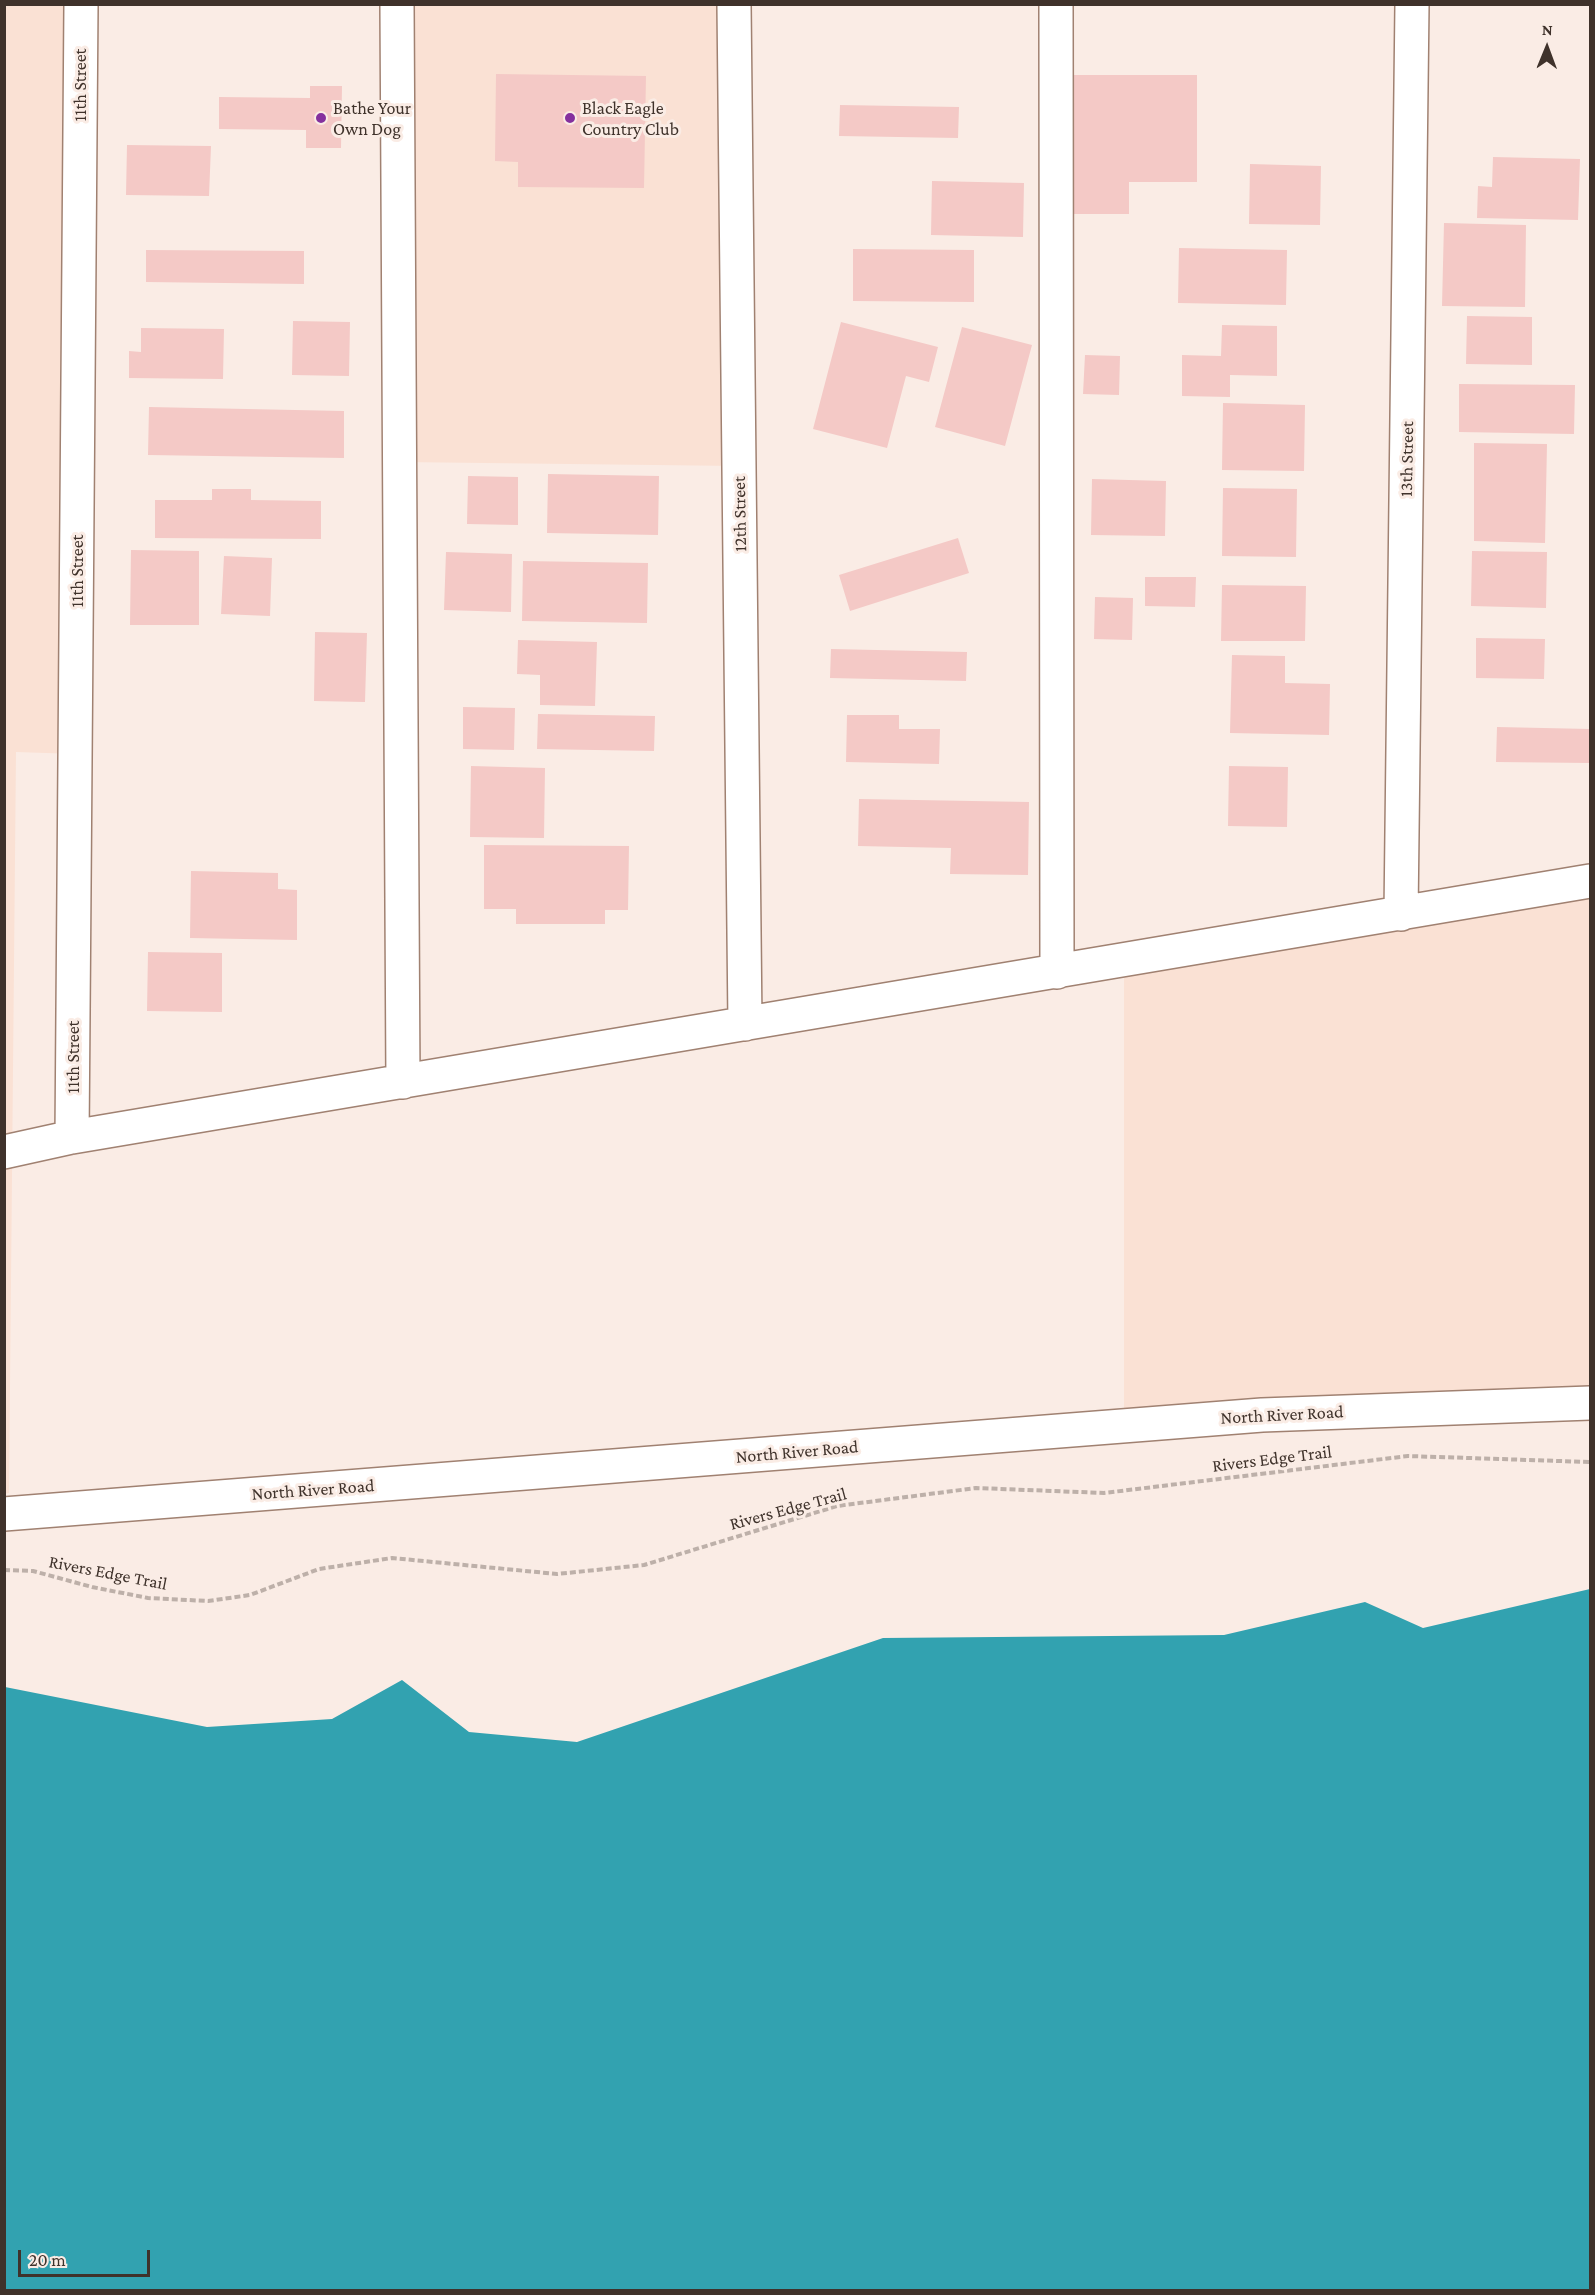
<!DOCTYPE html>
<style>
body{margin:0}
#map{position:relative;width:1595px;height:2295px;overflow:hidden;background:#faece5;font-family:"Crimson Pro",serif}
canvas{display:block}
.frame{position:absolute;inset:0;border:6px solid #3f322b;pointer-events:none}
.north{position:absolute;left:1517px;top:18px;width:60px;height:60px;-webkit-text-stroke:4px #faece5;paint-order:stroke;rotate:1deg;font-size:16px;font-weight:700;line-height:24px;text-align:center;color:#3f322b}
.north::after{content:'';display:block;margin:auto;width:21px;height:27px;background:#3f322b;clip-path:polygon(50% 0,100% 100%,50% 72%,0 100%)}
.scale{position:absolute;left:18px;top:2250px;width:132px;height:27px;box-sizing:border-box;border:3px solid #3f322b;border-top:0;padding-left:8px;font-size:18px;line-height:21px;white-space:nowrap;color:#3f322b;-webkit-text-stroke:4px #faece5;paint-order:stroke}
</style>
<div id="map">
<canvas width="1595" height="2295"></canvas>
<div class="frame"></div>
<div class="north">N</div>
<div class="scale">20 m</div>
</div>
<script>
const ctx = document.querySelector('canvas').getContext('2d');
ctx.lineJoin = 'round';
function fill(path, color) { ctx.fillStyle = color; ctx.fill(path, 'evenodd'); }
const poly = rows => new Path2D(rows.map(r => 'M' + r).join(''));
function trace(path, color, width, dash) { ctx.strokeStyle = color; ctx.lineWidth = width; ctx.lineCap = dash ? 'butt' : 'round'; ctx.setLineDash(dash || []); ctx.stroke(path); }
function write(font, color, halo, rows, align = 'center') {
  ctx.font = font + ' "Crimson Pro",serif'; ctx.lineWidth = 6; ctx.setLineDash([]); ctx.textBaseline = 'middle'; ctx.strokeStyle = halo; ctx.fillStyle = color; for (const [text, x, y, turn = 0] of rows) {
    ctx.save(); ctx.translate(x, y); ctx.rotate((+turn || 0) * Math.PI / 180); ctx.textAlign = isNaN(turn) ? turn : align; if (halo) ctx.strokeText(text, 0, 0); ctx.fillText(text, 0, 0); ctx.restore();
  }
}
const built = poly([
 [5,5,81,5,76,754,16,752,9,1493,5,1494],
 [397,5,734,5,739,466,400,462],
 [1590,884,1590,1403,1124,1426,1124,960]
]);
const water = poly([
 [1590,1589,1590,2290,5,2290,5,1687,207,1727,332,1719,402,1680,469,1732,577,1742,883,1638,1224,1635,1365,1602,1423,1628]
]);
const building = poly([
 [496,74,646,76,644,188,518,187,518,162,495,161],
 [1071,75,1197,75,1197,182,1129,182,1129,214,1072,214],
 [310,86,342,86,341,148,306,148,306,130,219,129,219,97,310,98],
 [840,105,959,107,958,138,839,136],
 [127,145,211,146,209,196,126,195],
 [1493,157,1580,159,1578,220,1477,218,1478,186,1492,187],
 [1250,164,1321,166,1320,225,1249,224],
 [932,181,1024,183,1023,237,931,235],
 [1444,223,1526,225,1525,307,1442,306],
 [1179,248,1287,250,1286,305,1178,303],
 [853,249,974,250,974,302,853,301],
 [146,250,304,251,304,284,146,282],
 [1467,316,1532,317,1532,365,1466,364],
 [293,321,350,322,349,376,292,375],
 [841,322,938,347,929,382,906,376,887,448,813,429],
 [1222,325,1277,326,1277,376,1230,375,1230,397,1182,396,1182,355,1221,356],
 [962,327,1032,345,1005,446,935,427],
 [141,328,224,329,223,379,129,378,129,351,141,352],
 [1085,355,1120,356,1119,395,1083,394],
 [1459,384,1575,385,1574,434,1459,432],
 [1223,403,1305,405,1304,471,1222,470],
 [149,407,344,411,344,458,148,455],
 [1474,443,1547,444,1545,543,1474,541],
 [548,474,659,476,658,535,547,533],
 [468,476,518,477,518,525,467,524],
 [1092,479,1166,481,1165,536,1091,535],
 [1223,488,1297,489,1296,557,1222,556],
 [212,489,251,489,251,500,321,501,321,539,155,538,155,500,212,500],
 [958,538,969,573,850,611,839,575],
 [131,550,199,551,199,625,130,625],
 [1472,551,1547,552,1546,608,1471,606],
 [446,552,512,554,511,612,444,610],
 [224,556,272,558,270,616,221,614],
 [523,561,648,563,647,623,522,621],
 [1145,577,1196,577,1195,607,1145,606],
 [1222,585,1306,586,1305,641,1221,641],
 [1095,597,1133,598,1132,640,1094,639],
 [315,632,367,633,365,702,314,701],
 [1476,638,1545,639,1544,679,1476,678],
 [518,640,597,642,595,706,540,705,540,675,517,674],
 [831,649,967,652,966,681,830,678],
 [1232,655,1285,656,1285,683,1330,684,1329,735,1230,733],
 [463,707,515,708,514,750,463,749],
 [538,714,655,716,654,751,537,749],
 [847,715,899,715,899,729,940,729,939,764,846,762],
 [1497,727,1590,729,1590,763,1496,762],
 [471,766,545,768,544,838,470,837],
 [1229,766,1288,767,1287,827,1228,826],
 [859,799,1029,802,1028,875,950,874,951,848,858,846],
 [484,845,629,846,628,910,605,910,605,924,516,924,516,909,484,909],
 [191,871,278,873,278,889,297,890,297,940,190,938],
 [148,952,222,953,222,1012,147,1011]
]);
const path = poly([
 [4,1570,33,1571,92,1587,148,1598,208,1601,250,1595,319,1569,392,1558,557,1574,644,1565,837,1506,976,1488,1104,1493,1408,1456,1590,1462]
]);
const minor = poly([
 [397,4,403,1082],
 [734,4,745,1024],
 [1056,4,1057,972],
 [1401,914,1412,4],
 [72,1137,81,4],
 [4,1152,72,1137,1590,881],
 [4,1514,1262,1415,1590,1403]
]);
const markers = [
 [321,118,6,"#85309e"],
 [570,118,6,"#85309e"]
];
const streetNames = [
 ["11th Street",80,85,-90],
 ["13th Street",1407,459,-89],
 ["12th Street",740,514,-91],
 ["11th Street",77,571,-90],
 ["11th Street",73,1057,-90],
 ["North River Road",1282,1415,-3],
 ["North River Road",797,1452,-5],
 ["Rivers Edge Trail",1272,1459,-7],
 ["North River Road",313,1490,-4],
 ["Rivers Edge Trail",788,1509,-15],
 ["Rivers Edge Trail",108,1573,11]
];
const poiNames = [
 ["Bathe Your",333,108],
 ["Own Dog",333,129],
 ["Black Eagle",582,108],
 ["Country Club",582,129]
];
fill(built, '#fae1d4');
fill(water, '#32a2b0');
fill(building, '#f4c9c6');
trace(minor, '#a08171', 36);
trace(path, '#bdb0a9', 4, [6, 3]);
trace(minor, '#fff', 33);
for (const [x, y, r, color] of markers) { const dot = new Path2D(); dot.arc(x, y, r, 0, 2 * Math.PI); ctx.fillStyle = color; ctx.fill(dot); trace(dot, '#faece5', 2); }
write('18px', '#3f322b', '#faece5', streetNames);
write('18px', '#3f322b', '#faece5', poiNames, 'left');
</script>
